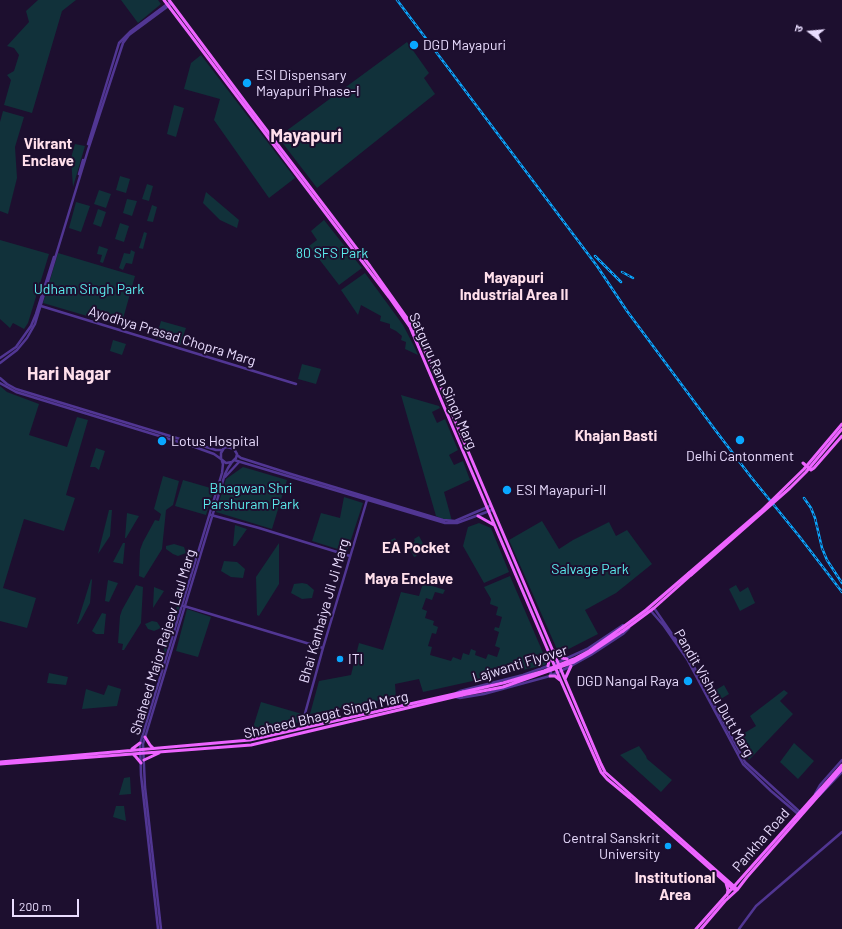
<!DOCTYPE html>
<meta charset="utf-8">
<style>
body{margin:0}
#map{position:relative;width:842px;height:929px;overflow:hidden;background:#1d0f2f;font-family:Barlow,"Noto Sans Devanagari",sans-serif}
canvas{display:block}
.north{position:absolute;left:790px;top:12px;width:40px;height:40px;-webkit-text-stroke:3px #1d0f2f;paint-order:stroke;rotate:286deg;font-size:11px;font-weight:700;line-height:16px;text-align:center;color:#eaddff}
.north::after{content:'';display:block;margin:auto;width:14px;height:18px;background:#eaddff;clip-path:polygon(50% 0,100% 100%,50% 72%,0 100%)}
.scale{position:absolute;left:12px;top:899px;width:67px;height:18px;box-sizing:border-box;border:2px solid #eaddff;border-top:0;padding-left:5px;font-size:12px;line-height:14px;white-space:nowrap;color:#eaddff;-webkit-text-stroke:3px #1d0f2f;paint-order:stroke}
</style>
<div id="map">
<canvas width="842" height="929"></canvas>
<div class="north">उ</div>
<div class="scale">200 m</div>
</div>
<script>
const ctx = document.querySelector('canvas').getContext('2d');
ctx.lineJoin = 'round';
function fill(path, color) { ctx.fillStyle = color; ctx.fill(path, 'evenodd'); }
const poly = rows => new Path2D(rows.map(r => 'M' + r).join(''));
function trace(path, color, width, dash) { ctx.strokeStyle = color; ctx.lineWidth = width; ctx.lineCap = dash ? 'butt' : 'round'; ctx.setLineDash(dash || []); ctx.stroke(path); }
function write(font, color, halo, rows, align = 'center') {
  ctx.font = font + ' Barlow,sans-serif'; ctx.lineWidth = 4; ctx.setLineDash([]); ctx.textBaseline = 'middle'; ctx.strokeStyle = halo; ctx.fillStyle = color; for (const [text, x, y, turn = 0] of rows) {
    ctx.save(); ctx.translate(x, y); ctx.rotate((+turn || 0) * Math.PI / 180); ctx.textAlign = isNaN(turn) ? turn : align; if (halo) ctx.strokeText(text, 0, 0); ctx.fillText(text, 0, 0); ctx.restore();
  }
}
const green = poly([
 [38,0,76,0,62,11,32,113,4,105,11,80,7,75,14,71,19,55,14,48,7,46,29,22,26,11],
 [121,0,158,0,161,4,138,23],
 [407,42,429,73,424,78,435,94,317,188,278,137],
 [201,55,295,178,269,198,214,120,220,99,184,89,191,63],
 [174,105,184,108,176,137,167,134],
 [3,111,24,117,15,147,17,178,8,214,0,211,0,122],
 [75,144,85,146,73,187,71,158],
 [120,176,130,179,126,193,116,190],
 [147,184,153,186,149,201,142,199],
 [99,190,111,194,106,208,94,204],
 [206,192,239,220,237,228,220,220,203,203],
 [127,199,137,201,132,216,123,213],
 [76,202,90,206,81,232,69,228],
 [152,205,157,207,153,222,147,221],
 [98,209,106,212,101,227,93,224],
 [324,220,362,268,339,285,309,246,317,240,311,231],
 [120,223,129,226,124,242,115,239],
 [144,232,147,233,143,249,139,248],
 [0,240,49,254,28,323,24,329,13,323,10,328,0,319],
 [99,246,108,249,103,263,100,262,102,255,97,254],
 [131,250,135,252,132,264,126,263,123,270,119,268,124,253,130,254],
 [58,253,135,276,121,326,43,303],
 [365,273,403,325,414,346,418,355,405,349,406,342,401,340,402,336,396,331,390,328,390,324,380,321,381,316,361,305,358,315,341,290],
 [161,321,186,328,180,345,156,338],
 [113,340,126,344,122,355,110,351],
 [302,364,321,369,316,384,298,379],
 [0,386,7,392,39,404,29,435,67,447,77,417,88,420,66,495,75,498,64,531,24,519,3,588,36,598,27,628,0,621],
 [401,395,439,406,440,408,432,412,437,423,445,419,458,450,449,455,454,465,463,461,470,480,444,492,452,521,447,521,436,516],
 [96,448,105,451,99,470,95,467,90,467],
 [243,467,287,480,272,529,216,512,226,479],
 [163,476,179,481,173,505,166,510,162,549,144,578,139,576,140,550,143,542,155,520,159,521,161,514,154,509],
 [183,480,214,489,206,515,175,506],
 [344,497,363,503,347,552,312,541,321,513,340,518],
 [109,510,112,510,110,536,98,554],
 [127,513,139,516,126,538,125,538],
 [542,521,559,549,573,540,609,522,616,536,627,530,652,564,616,593,585,610,598,634,559,654,509,540],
 [479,523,491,528,509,572,484,583,463,546,468,527],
 [235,525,247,529,235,546,233,546],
 [419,536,427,551,425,551,424,550,416,555,417,556,414,557,408,546,415,541,414,539],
 [395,538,399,545,393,549,393,551,388,554,382,544],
 [123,543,125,543,123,564,113,562],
 [279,543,279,584,259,616,257,615,256,577],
 [174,544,184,547,186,553,178,556,173,554,166,549,166,546],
 [224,561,237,562,245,569,243,578,231,577,221,571],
 [510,576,547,662,545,665,423,692,419,679,395,684,396,697,310,714,319,681,351,675,359,643,383,650,401,592,419,596,423,583,445,590,443,594,435,592,432,600,426,598,422,609,427,611,425,618,434,621,433,625,438,627,436,634,432,633,428,646,432,647,430,655,451,661,453,657,461,660,463,653,469,655,471,649,476,651,475,655,486,659,488,654,497,657,500,648,495,646,499,632,494,630,495,627,499,628,502,617,496,615,498,607,490,604,491,599,484,587],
 [91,579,92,580,90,603,81,620,78,624,77,624],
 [108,580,118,583,109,602,105,601],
 [302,583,307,584,314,590,312,598,302,599,291,593,294,584],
 [136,585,143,587,141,623,124,650,122,650,123,644,118,643,120,616,122,610],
 [736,585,740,592,748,587,755,603,740,611,729,589],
 [154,587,164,591,153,608],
 [178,605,180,606,165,655,164,653,165,629],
 [187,609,211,617,198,657,176,651],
 [102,613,106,614,104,634,96,634,92,631],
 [152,621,157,622,161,628,154,631,148,629,145,624],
 [49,673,68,677,66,685,47,683],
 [108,685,121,689,117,706,82,709,86,689,104,695],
 [724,685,729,694,716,702,711,693],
 [784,690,788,693,780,701,793,714,749,760,736,738,756,726,750,716],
 [261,702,302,714,300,722,251,734],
 [794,743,814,761,798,779,780,762],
 [639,746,646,756,647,759,672,780,661,792,620,755],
 [130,777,131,794,119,795,124,778],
 [116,806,124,806,126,821,113,817]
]);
const minor = poly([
 [88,144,119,43,131,31,170,2],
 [79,174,83,160],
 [41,306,296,384],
 [0,358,16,347,31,326,36,314,54,257],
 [0,363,17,350,27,338,35,324,88,150,123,43,129,35,171,4],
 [0,378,7,384,16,389,216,450,222,450],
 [0,383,16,392,192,446,214,454,221,459],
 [237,455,241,458,291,474,443,520,455,521,490,506],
 [234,460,445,523,457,523,492,510],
 [225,477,239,462],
 [211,515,259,528,350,556],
 [184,606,323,648],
 [654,608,692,663,745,762,801,813],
 [651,611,664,626,687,659,743,764,771,791,798,814],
 [554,664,587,649,623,625],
 [456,693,460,691,523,675,548,666,550,667,551,673,550,675],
 [456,697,460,698,484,694,550,676,571,666,591,655,623,634,629,628],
 [304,716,308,726],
 [301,728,323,648,367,500],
 [815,794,820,785,842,760],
 [819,796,842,772],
 [158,929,141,775,140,744,222,473,223,464,222,461],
 [161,929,145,787,143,744,225,474,228,468,232,462,236,458,237,454,234,449,227,447,224,448,221,453,221,459,226,463,232,462],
 [739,929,756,906,842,832]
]);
const major = poly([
 [164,0,389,297,410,327,561,681,601,772,607,779,630,798,733,889,737,890],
 [169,0,249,107,370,266,412,325,428,357,601,764,605,772,735,887,737,890],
 [803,463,811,470,814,468,842,436],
 [478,516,494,525],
 [623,627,646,610,689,573],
 [623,631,654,608,691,575],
 [553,650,562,658,567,659],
 [548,666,550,656],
 [550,676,555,676,560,680],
 [565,679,571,666],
 [145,737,150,745,153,748],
 [132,749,140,743],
 [133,754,136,757,141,763],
 [144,760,159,753],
 [0,762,250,740,463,692],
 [0,764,251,745,462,695],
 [726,883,728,890,727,895],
 [696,929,842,765],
 [701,929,725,901,737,890,747,877,842,769]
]);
const rail = poly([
 [397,0,597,266,627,311,716,431,751,477,799,536,842,592],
 [595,256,621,282],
 [622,272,633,278],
 [804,498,811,508,815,518,822,548,827,560,842,583]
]);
const majorBridge = poly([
 [689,573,761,511,804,469,842,424],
 [691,575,790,488,806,472,842,429],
 [463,692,503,683,544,671,574,659,589,651,623,627],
 [462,695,503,687,574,662,590,653,623,631]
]);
const markers = [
 [414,45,5,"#09a7ff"],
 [247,83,5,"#09a7ff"],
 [740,440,5,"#09a7ff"],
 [162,441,5,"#09a7ff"],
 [507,490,5,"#09a7ff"],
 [340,659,4,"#09a7ff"],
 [688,681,5,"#09a7ff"],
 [668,846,4,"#09a7ff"]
];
const poiNames = [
 ["DGD Mayapuri",423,45],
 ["ESI Dispensary",256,75],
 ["Mayapuri Phase-I",256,91],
 ["Lotus Hospital",171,441],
 ["Delhi Cantonment",740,456,"center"],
 ["ESI Mayapuri-II",516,490],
 ["ITI",348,659],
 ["DGD Nangal Raya",679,681,"right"],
 ["Central Sanskrit",660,838,"right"],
 ["University",660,854,"right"]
];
const parkNames = [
 ["80 SFS Park",332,253],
 ["Udham Singh Park",89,289],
 ["Bhagwan Shri",251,488],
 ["Parshuram Park",251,504],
 ["Salvage Park",590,569]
];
const streetNames = [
 ["Ayodhya Prasad Chopra Marg",172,336,17],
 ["Satguru Ram Singh Marg",443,381,66],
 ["Bhai Kanhaiya Jil Ji Marg",324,611,-74],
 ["Shaheed Major Rajeev Laul Marg",163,642,-73],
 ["Lajwanti Flyover",520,664,-17],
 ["Pandit Vishnu Dutt Marg",714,693,60],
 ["Shaheed Bhagat Singh Marg",326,715,-13],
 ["Pankha Road",761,840,-49]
];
const neighbourhoodNames = [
 ["Vikrant",48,144],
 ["Enclave",48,161],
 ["Mayapuri",514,278],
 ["Industrial Area II",514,295],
 ["Khajan Basti",616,436],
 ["EA Pocket",416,548],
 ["Maya Enclave",409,579],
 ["Institutional",675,878],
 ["Area",675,895]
];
const districtNames = [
 ["Mayapuri",306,136],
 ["Hari Nagar",69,374]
];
fill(green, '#11313a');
trace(minor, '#513693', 2.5);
trace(major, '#ed64ff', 3);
trace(rail, '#09a7ff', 2.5);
trace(rail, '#1d0f2f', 1, [3]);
trace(majorBridge, '#ed64ff', 3);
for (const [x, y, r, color] of markers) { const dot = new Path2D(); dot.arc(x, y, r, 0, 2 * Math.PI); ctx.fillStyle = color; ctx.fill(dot); trace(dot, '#1d0f2f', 1.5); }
write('14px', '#eaddff', '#1d0f2f', poiNames, 'left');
write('14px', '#5beced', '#1d0f2f', parkNames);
write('14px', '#eaddff', '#1d0f2f', streetNames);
write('bold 15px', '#ffdfeb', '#1d0f2f', neighbourhoodNames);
write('bold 18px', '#ffdfeb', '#1d0f2f', districtNames);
</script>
